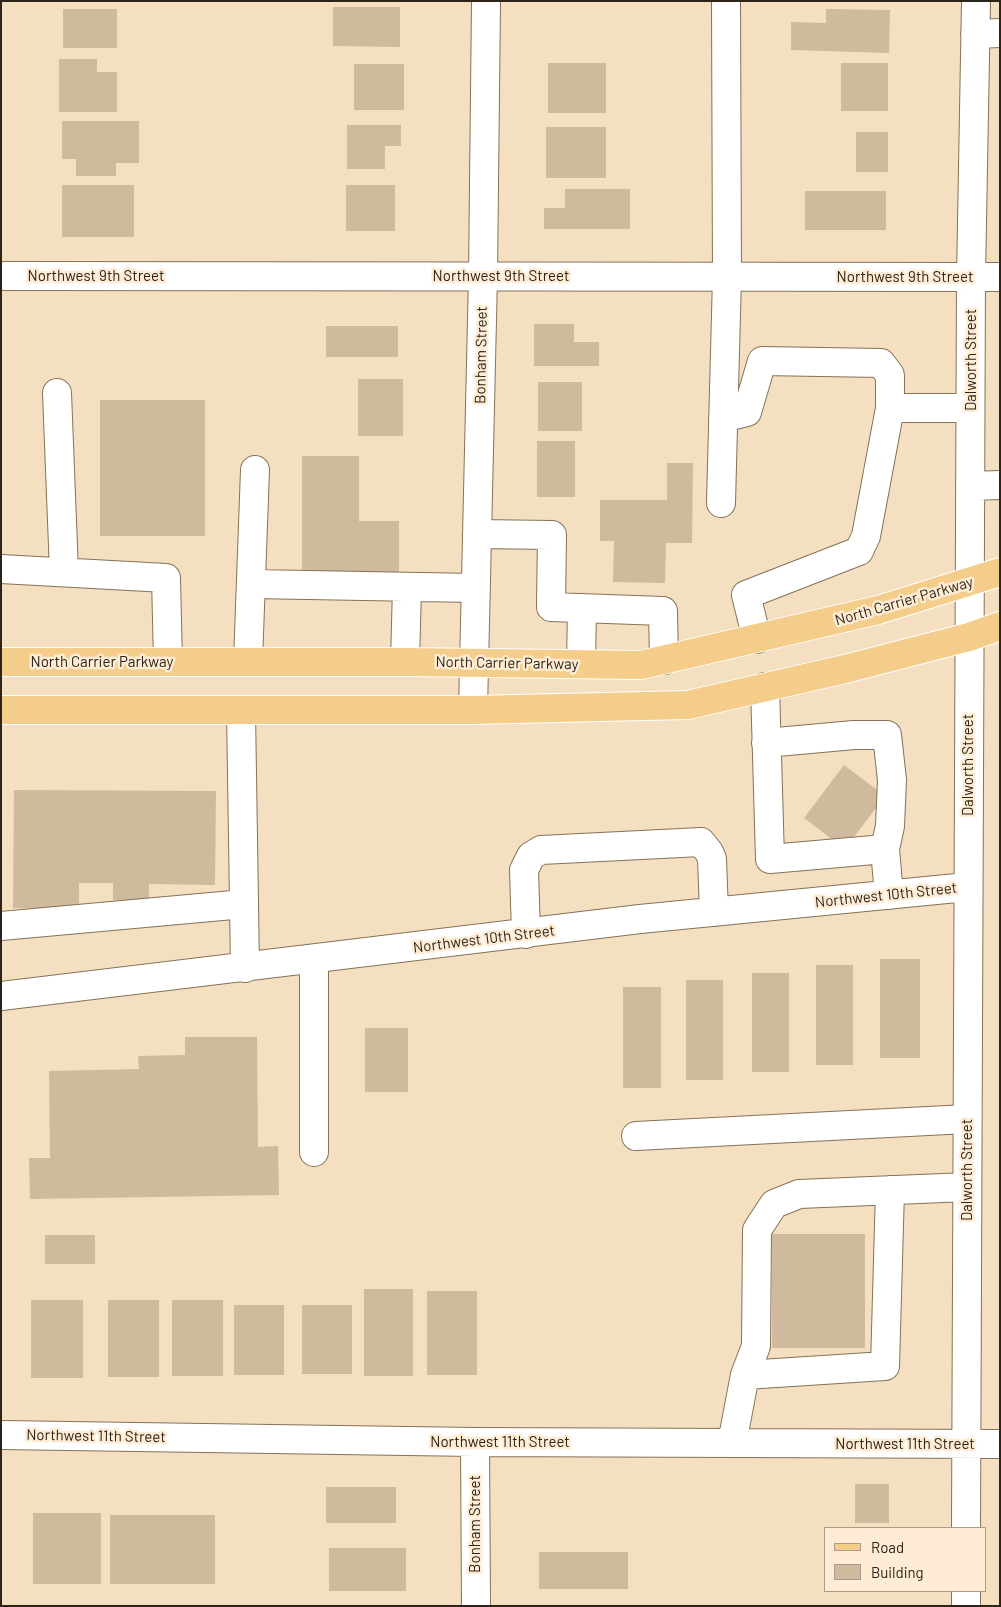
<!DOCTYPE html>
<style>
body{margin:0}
#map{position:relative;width:1001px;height:1607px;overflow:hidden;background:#f4dfc1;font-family:Barlow,sans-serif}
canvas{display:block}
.frame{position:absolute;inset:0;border:2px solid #2c2418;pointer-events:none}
.legend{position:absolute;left:824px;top:1527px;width:162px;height:65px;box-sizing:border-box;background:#feecd4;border:1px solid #aa9c89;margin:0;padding:6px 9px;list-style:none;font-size:15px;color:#2c2418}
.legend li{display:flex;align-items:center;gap:10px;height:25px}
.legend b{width:25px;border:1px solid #aa9c89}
</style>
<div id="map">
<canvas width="1001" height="1607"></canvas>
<div class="frame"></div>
<ul class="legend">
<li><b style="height:6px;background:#f5cd8a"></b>Road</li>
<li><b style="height:14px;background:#cfba9d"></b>Building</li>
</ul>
</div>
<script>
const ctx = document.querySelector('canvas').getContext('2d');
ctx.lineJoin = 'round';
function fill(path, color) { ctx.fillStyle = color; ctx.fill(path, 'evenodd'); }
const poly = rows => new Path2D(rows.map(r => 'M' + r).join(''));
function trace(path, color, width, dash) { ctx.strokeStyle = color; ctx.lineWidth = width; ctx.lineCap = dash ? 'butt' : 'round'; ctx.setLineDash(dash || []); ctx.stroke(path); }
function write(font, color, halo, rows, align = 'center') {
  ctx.font = font + ' Barlow,sans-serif'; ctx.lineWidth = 5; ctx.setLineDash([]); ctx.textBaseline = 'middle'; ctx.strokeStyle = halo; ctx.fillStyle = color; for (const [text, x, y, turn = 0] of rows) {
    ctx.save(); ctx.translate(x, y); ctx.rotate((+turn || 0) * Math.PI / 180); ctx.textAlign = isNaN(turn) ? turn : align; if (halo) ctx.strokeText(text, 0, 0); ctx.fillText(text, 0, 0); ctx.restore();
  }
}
const building = poly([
 [333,7,400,7,400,47,333,46],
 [63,9,117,9,117,48,63,48],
 [826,9,890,10,889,53,791,50,791,22,826,23],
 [59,59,97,59,97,72,117,72,117,112,59,112],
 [548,63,606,63,606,113,548,113],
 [841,63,888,63,888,111,841,111],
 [354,64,404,64,404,110,354,110],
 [62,121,139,121,139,163,116,163,116,176,76,176,76,159,62,159],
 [347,125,401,125,401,146,385,146,385,169,347,169],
 [546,127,606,127,606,178,546,178],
 [856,132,888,132,888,172,856,172],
 [62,185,134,185,134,237,62,237],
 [346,185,395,185,395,231,346,231],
 [565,189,630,189,630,229,544,229,544,208,565,208],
 [805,191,886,191,886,230,805,230],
 [534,324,574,324,574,342,599,342,599,366,534,366],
 [326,326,398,326,398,357,326,357],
 [358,379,403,379,403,436,358,436],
 [538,382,582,382,582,431,538,431],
 [100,400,205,400,205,536,100,536],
 [537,441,575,441,575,497,537,497],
 [302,456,359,456,359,521,399,521,399,576,302,576],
 [667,463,693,463,692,543,666,543,665,583,613,582,614,541,600,541,600,500,667,500],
 [844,765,885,796,845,849,804,818],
 [14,790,216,791,215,885,149,884,149,900,113,900,113,883,79,883,79,909,13,908],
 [880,959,920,959,920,1058,880,1058],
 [816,965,853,965,853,1065,816,1065],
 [752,973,789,973,789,1072,752,1072],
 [686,980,723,980,723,1080,686,1080],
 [623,987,661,987,661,1088,623,1088],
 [365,1028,408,1028,408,1092,365,1092],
 [185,1037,257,1037,258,1147,278,1146,279,1195,30,1199,29,1158,50,1158,49,1071,139,1069,138,1056,185,1055],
 [772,1234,865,1234,865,1348,772,1348],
 [45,1235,95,1235,95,1264,45,1264],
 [364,1289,413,1289,413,1376,364,1376],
 [427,1291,477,1291,477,1375,427,1375],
 [31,1300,83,1300,83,1378,31,1378],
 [108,1300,159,1300,159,1377,108,1377],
 [172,1300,223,1300,223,1376,172,1376],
 [234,1305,284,1305,284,1375,234,1375],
 [302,1305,352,1305,352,1374,302,1374],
 [855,1484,889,1484,889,1523,855,1523],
 [326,1487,396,1487,396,1523,326,1523],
 [33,1513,101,1513,101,1584,33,1584],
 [110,1515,215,1515,215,1584,110,1584],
 [329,1548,406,1548,406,1591,329,1591],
 [539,1552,628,1552,628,1589,539,1589]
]);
const minor = poly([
 [975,34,1000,33],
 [1,276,1000,277],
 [57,393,64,572],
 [723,418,747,412,762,361,881,363,890,375,890,408],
 [970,486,1000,485],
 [721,503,727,277,726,1],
 [477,534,552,535,551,607,663,611,664,660],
 [1,569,166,578,168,662],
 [252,584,476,588],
 [757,639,746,595,859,551,866,536,890,408,970,408],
 [248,662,255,470],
 [405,662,407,587],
 [581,664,582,608],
 [765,687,770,859,885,849,889,895],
 [241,710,245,968],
 [473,710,483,276,486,1],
 [766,743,854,735,887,735,892,780,890,826,885,849],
 [1,926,244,904],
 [526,934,524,870,531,856,541,850,701,842,709,852,712,859,714,912],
 [1,996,640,919,967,887],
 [636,1136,967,1119],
 [314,1152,314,960],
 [745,1375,885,1366,890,1190],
 [1,1435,475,1442,1000,1444],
 [475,1442,476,1606],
 [732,1443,745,1375,756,1346,757,1230,774,1204,799,1194,967,1187],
 [966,1528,971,278,976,1],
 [966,1606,966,1591]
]);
const major = poly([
 [1,662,405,662,641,665,878,610,1000,572],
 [1,710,473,710,688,705,845,669,969,637,1000,626]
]);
const streetNames = [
 ["Northwest 9th Street",96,276],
 ["Northwest 9th Street",501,276],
 ["Northwest 9th Street",905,277],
 ["Bonham Street",481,355,-89],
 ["Dalworth Street",971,360,-90],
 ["North Carrier Parkway",904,601,-16],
 ["North Carrier Parkway",102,662],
 ["North Carrier Parkway",507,663,1],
 ["Dalworth Street",968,765,-90],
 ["Northwest 10th Street",886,895,-6],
 ["Northwest 10th Street",484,939,-7],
 ["Dalworth Street",967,1170,-90],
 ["Northwest 11th Street",96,1436,1],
 ["Northwest 11th Street",500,1442],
 ["Northwest 11th Street",905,1444],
 ["Bonham Street",475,1524,-90]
];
fill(building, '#cfba9d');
trace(minor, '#857257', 30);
trace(major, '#fff', 30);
trace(minor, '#fff', 28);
trace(major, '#f5cd8a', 28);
write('15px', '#2c2418', '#feecd4', streetNames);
</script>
